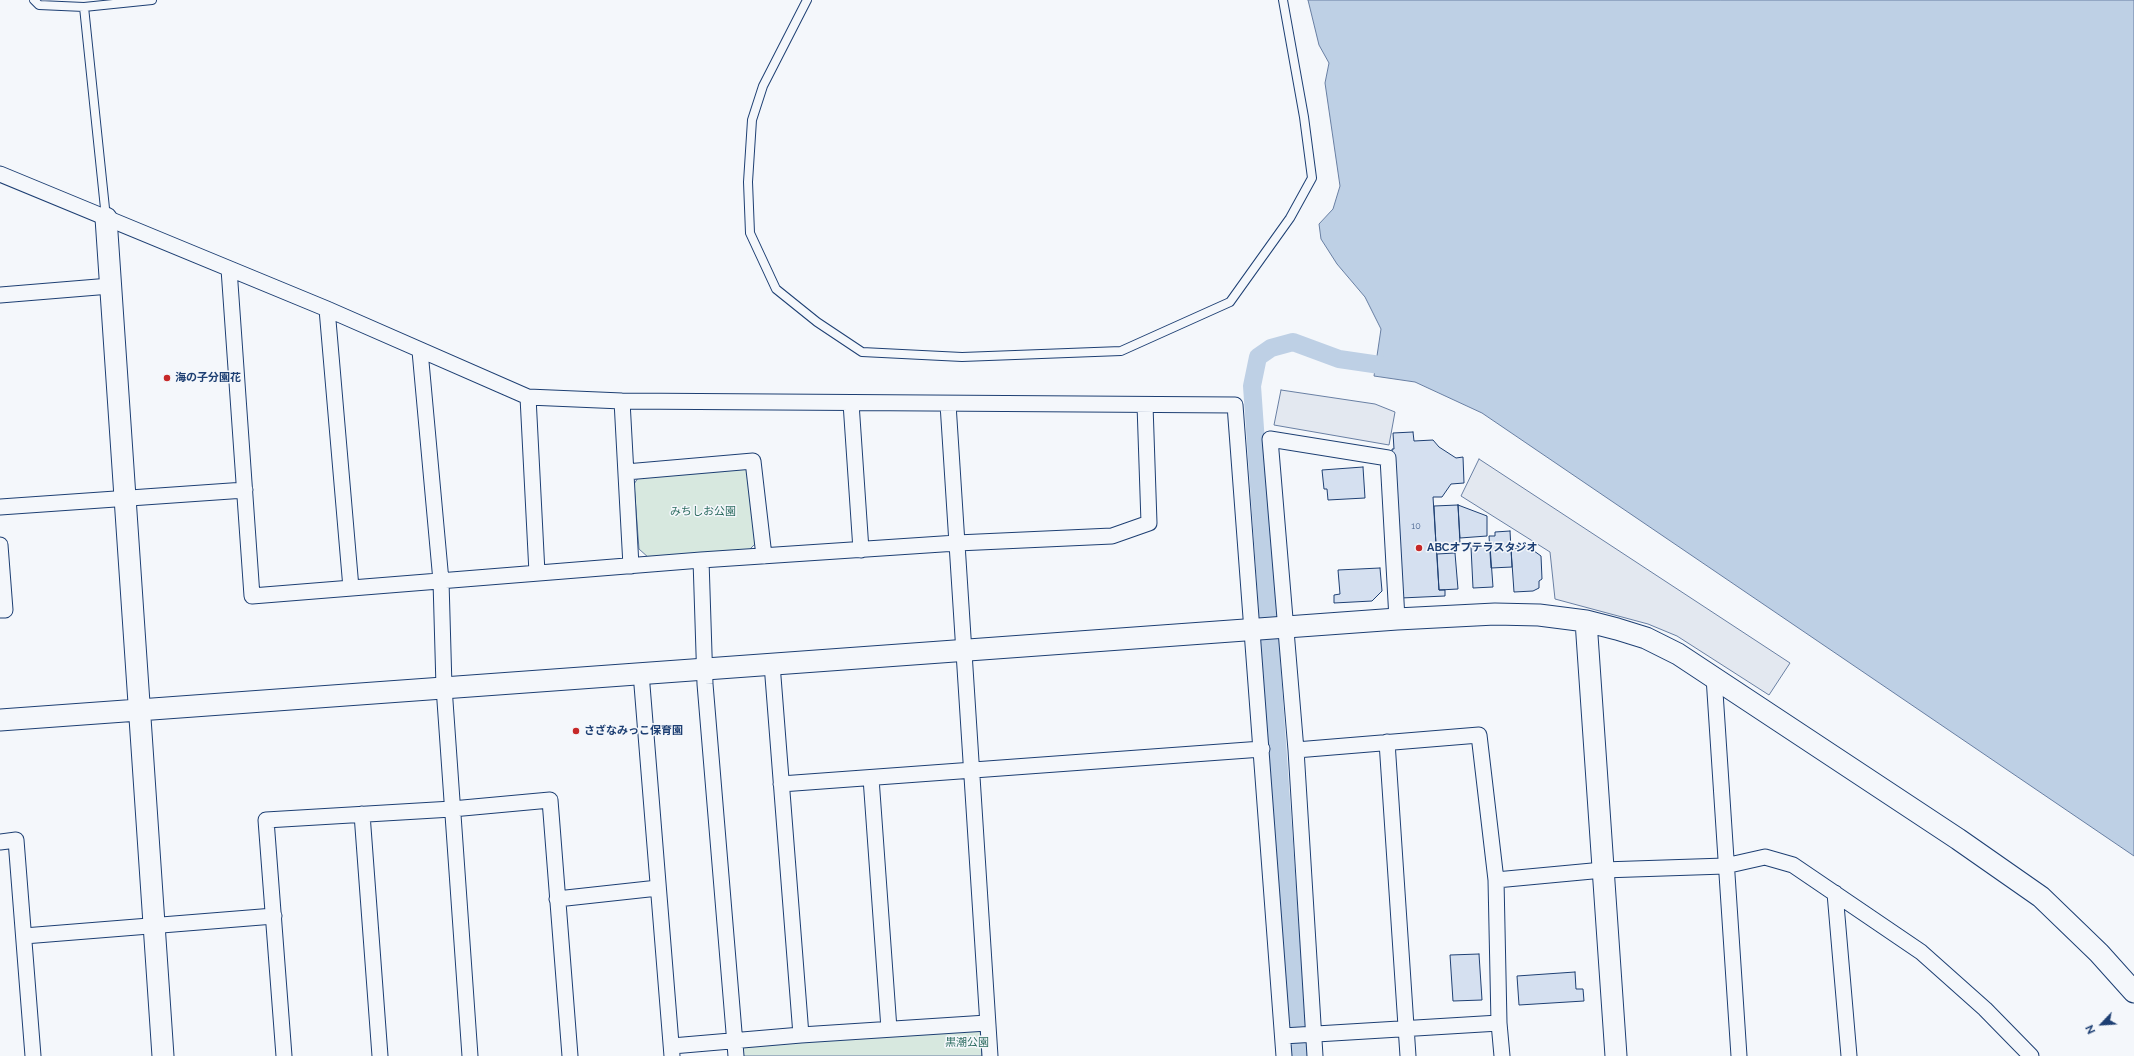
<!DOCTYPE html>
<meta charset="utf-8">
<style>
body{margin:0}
#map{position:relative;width:2134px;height:1056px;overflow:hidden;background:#f4f7fb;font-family:Raleway,sans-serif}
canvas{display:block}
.north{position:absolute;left:2082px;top:1004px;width:40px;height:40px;-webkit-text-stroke:3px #f4f7fb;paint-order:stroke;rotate:245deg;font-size:11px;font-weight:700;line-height:16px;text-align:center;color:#1d3f73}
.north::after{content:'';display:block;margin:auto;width:14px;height:18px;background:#1d3f73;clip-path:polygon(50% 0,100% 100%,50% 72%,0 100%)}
</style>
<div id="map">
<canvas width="2134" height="1056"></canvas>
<div class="north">N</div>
</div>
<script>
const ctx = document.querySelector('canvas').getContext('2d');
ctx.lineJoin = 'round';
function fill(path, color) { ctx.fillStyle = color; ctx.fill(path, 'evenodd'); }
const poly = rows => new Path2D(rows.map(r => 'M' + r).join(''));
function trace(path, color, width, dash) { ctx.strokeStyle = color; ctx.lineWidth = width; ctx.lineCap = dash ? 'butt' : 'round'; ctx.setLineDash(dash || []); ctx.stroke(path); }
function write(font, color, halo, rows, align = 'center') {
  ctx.font = font + ' Raleway,"Noto Sans JP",sans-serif'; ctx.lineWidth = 3; ctx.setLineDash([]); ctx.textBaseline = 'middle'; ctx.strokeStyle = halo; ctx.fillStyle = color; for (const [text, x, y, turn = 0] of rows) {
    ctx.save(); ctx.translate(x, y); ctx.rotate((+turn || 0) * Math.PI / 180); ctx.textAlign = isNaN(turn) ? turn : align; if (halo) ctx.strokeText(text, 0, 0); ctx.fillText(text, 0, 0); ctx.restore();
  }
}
const green = poly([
 [743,465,752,473,757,542,747,552,649,558,639,549,634,484,640,475,743,465],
 [980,1028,982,1056,741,1056,740,1046,980,1028]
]);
const parking = poly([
 [1281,390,1375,404,1395,412,1389,445,1274,425,1281,390],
 [1479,459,1790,663,1769,695,1677,636,1648,624,1555,599,1550,552,1461,496,1479,459]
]);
const water = poly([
 [1308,0,2134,0,2134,856,1482,413,1415,382,1374,376,1381,329,1365,297,1337,264,1321,239,1319,224,1333,209,1340,186,1325,83,1329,63,1319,45,1308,0]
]);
const canal = poly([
 [1299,1056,1252,386,1258,357,1271,348,1293,342,1339,359,1380,365]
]);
const building = poly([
 [1413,432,1414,441,1433,440,1439,447,1456,458,1463,457,1464,483,1451,484,1442,497,1433,497,1439,590,1445,590,1445,596,1401,598,1392,449,1394,449,1393,433,1413,432],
 [1363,467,1365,498,1328,500,1327,489,1324,489,1322,470,1363,467],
 [1458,505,1487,516,1487,536,1460,538,1458,505],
 [1458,505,1460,544,1436,546,1434,506,1458,505],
 [1510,531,1512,567,1491,568,1489,536,1495,536,1495,532,1510,531],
 [1490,546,1493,587,1473,588,1471,547,1490,546],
 [1530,548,1541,556,1542,579,1539,581,1539,588,1533,591,1514,592,1511,549,1530,548],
 [1455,553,1458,589,1439,590,1437,554,1455,553],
 [1380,568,1382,591,1372,601,1334,603,1334,595,1340,594,1338,570,1380,568],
 [1479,954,1482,1000,1453,1001,1450,955,1479,954],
 [1575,972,1576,989,1583,989,1584,1001,1519,1005,1517,976,1575,972]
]);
const lane = poly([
 [34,0,39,5,84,7],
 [807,0,763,86,752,120,748,182,750,233,776,289,817,322,862,352,962,357,1121,351,1230,302,1290,218,1312,178,1304,117,1283,0],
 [106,218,84,7,152,0]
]);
const street = poly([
 [0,174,327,309,528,397,622,401,1235,405,1284,1056],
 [229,269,252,596,701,560,957,543,1112,536,1149,523,1145,405],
 [0,295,110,286],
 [327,309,351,588],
 [420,351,441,581,444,687,470,1056],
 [528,397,537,573],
 [622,401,631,566],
 [851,403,861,550],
 [948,404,990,1056],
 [626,472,753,461,764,556],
 [0,507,245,490],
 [0,545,5,610,0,610],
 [701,560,705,684,736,1056],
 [772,664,801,1035,987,1023],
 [641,673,672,1056],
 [1714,677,1739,1056],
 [1387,742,1408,1056],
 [1296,750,1479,735,1496,880,1499,1023,1502,1056],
 [871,778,889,1029],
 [781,784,1262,749],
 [362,814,380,1056],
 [0,842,16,840,33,1056],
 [1496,880,1603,870,1725,866,1765,857,1793,865,1921,952,1985,1009,2031,1056],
 [1835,893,1849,1056],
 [557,899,658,888],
 [24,936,274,916],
 [1283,1036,1499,1023],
 [672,1046,801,1035],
 [284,1056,266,820,452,809,550,800,570,1056],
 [1315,1056,1296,750,1270,439,1388,458,1397,619]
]);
const secondary = poly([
 [106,218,163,1056],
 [1586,621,1616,1056],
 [0,720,1397,619,1495,614,1539,615,1586,621,1617,629,1646,638,1678,654,1958,839,2041,897,2099,953,2134,992]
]);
const markers = [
 [167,378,4,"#c62828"],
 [1419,548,4,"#c62828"],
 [576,731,4,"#c62828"]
];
const numberNames = [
 ["10",1416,526]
];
const poiNames = [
 ["海の子分園花",175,378],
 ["ABCオプテラスタジオ",1427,548],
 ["さざなみっこ保育園",584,731]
];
const parkNames = [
 ["みちしお公園",703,512],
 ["黒潮公園",967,1043]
];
fill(green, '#d7e8df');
trace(green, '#687fa3', 1);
fill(parking, '#e3e8f0');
trace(parking, '#687fa3', 1);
fill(water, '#bed0e5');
trace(water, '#687fa3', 1);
trace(canal, '#bed0e5', 18);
fill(building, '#d5e0f0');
trace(building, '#1d3f73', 1);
trace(lane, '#1d3f73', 10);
trace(street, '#1d3f73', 17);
trace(secondary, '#1d3f73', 23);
trace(lane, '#f4f7fb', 8);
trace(street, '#f4f7fb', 15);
trace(secondary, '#f4f7fb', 21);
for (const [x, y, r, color] of markers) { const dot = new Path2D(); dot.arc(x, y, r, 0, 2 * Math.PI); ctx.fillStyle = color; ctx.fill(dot); trace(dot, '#f4f7fb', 1.5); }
write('9px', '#4b6792', null, numberNames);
write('bold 11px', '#1d3f73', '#f4f7fb', poiNames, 'left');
write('11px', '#2c6c60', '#f4f7fb', parkNames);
</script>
